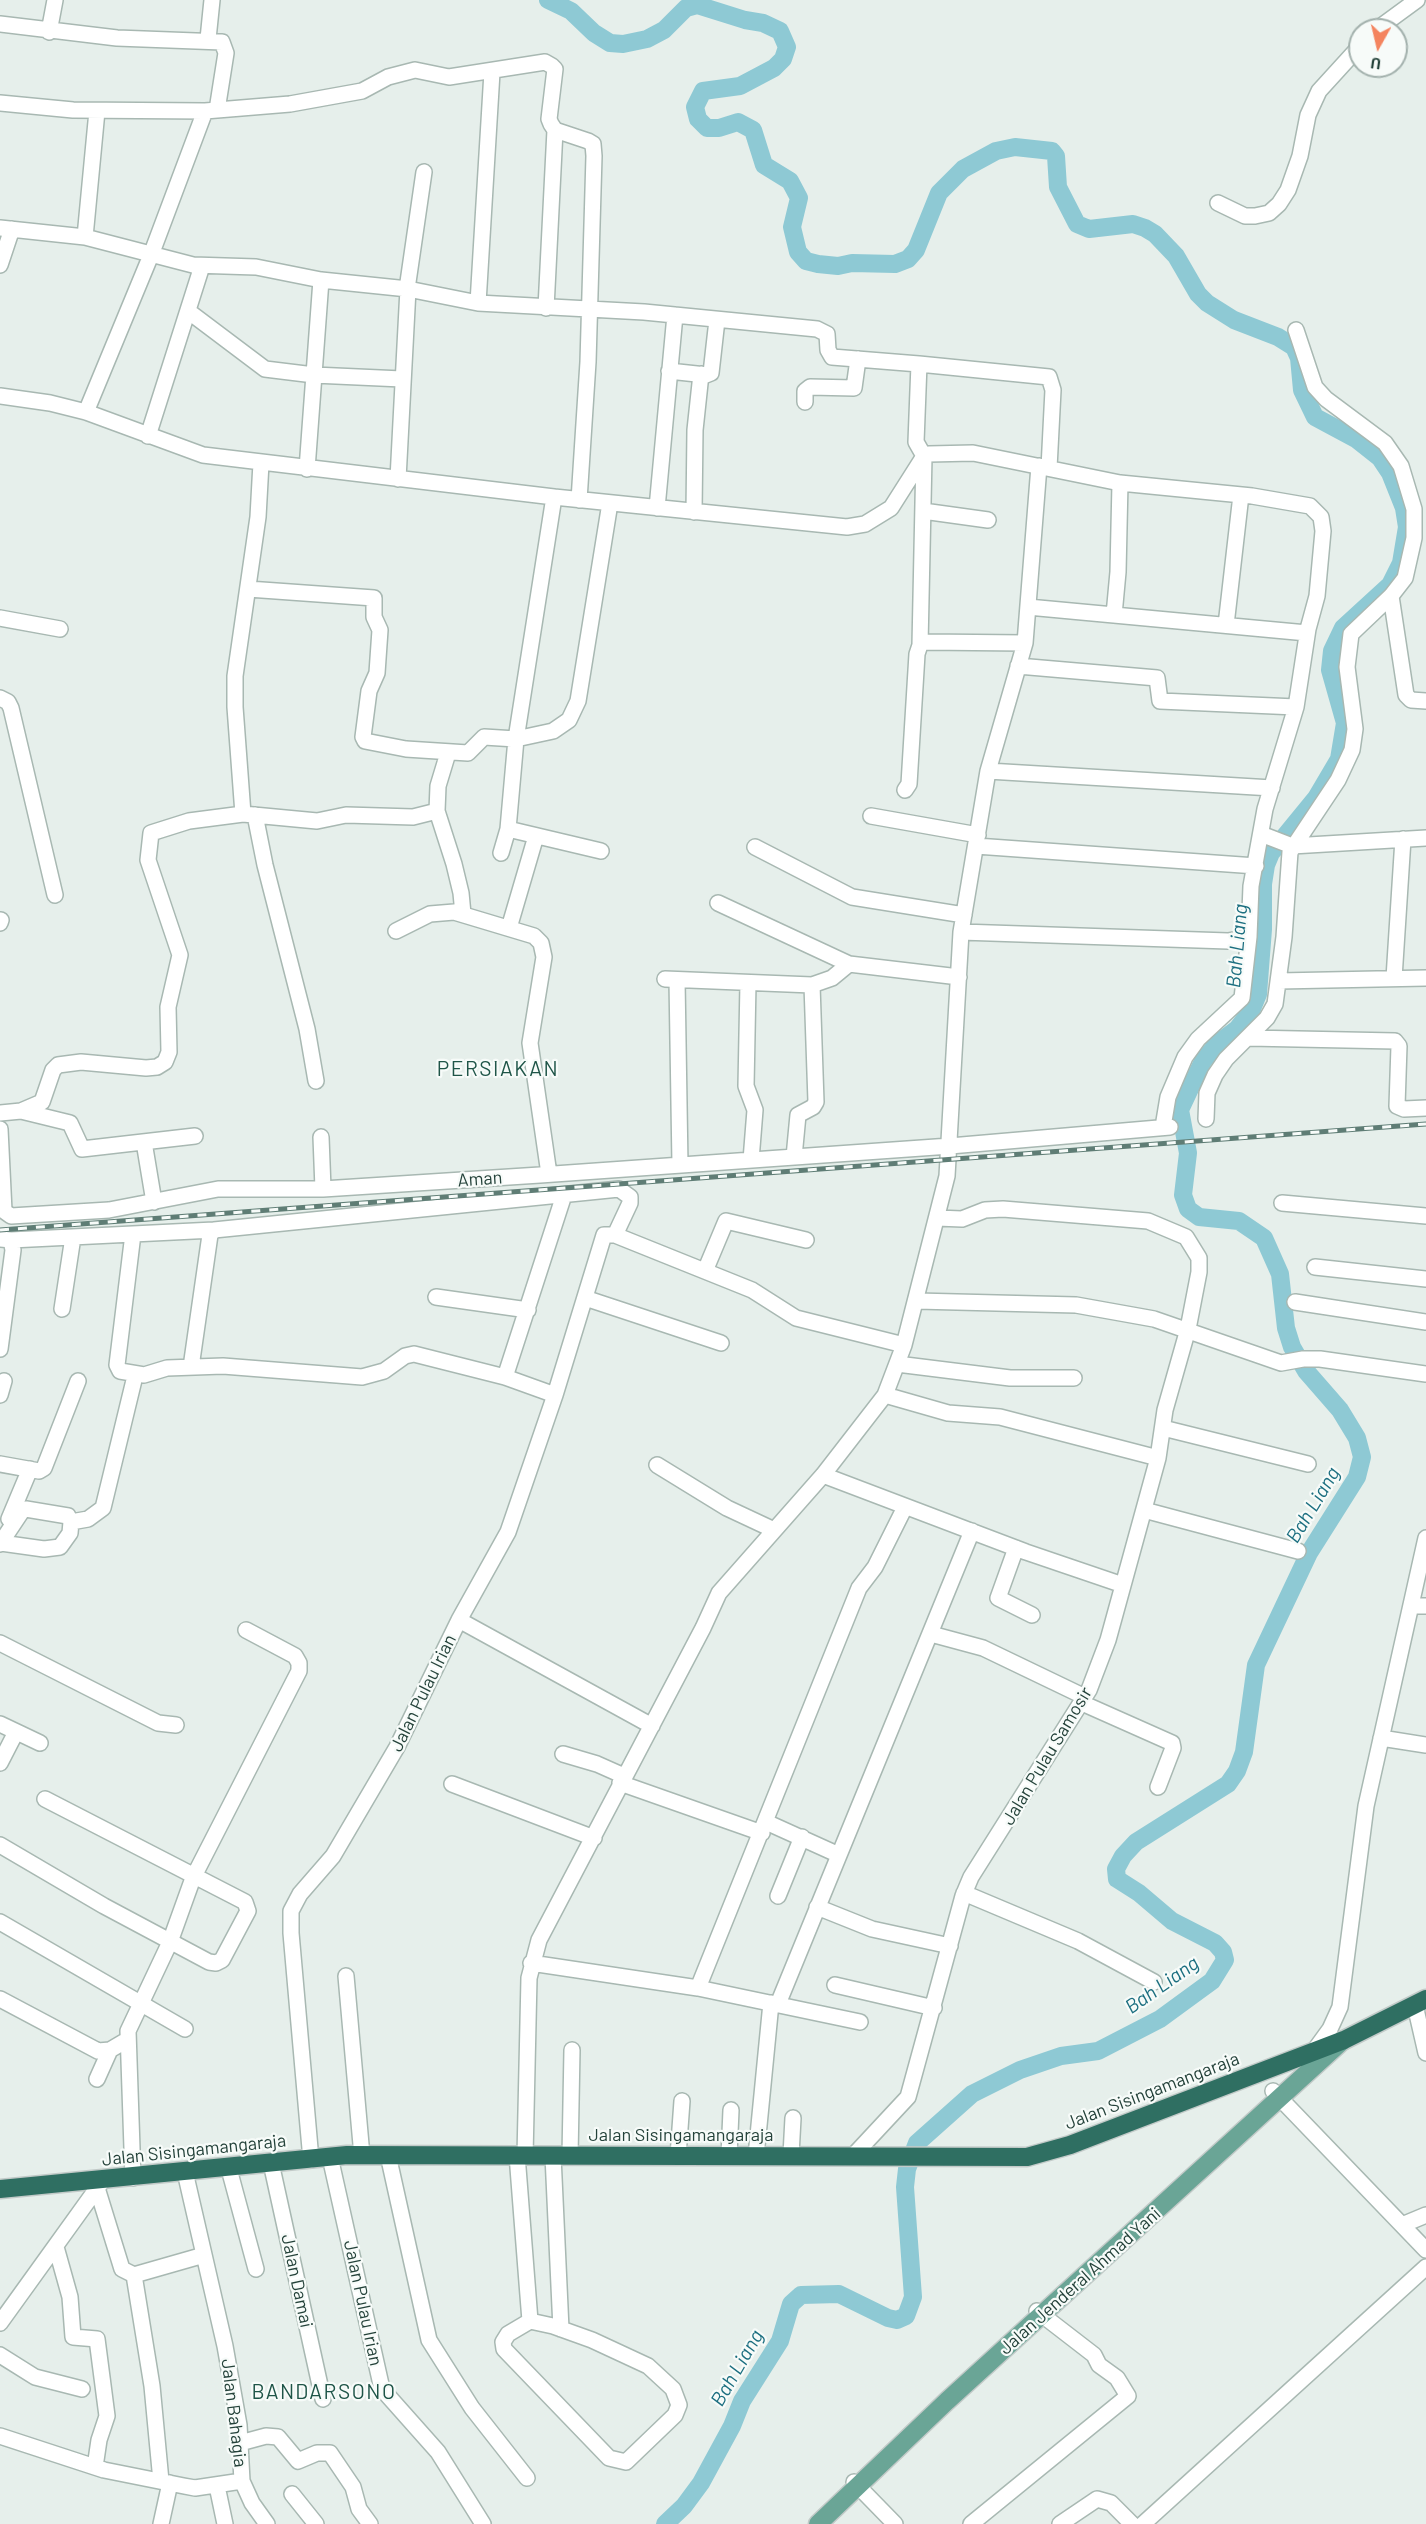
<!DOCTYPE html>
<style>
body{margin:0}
#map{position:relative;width:1426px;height:2524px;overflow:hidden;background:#e6efeb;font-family:Barlow,sans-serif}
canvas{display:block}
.north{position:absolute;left:1348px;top:18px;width:60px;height:60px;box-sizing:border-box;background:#f7fbf9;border:2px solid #a3b1ad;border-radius:50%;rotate:188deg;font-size:16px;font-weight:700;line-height:24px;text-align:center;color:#24423a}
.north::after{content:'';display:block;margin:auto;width:21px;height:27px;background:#f4845f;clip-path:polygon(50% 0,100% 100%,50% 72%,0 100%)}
</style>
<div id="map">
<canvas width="1426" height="2524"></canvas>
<div class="north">U</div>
</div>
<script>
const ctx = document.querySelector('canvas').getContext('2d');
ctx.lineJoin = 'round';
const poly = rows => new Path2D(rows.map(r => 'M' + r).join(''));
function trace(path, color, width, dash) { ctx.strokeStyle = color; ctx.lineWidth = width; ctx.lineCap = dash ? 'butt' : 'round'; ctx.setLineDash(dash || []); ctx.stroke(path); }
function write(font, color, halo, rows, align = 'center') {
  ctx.font = font + ' Barlow,sans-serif'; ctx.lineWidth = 4.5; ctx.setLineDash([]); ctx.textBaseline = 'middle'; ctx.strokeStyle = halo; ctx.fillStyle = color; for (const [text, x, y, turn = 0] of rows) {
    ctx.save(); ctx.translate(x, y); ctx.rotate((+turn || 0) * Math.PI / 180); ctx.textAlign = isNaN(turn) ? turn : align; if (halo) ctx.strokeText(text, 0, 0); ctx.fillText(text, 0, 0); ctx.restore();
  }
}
const river = poly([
 [548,0,571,11,594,33,610,43,623,44,647,39,664,30,686,8,697,5,745,20,763,23,780,31,787,47,783,59,774,68,740,86,703,91,695,107,698,119,707,128,719,128,738,122,753,130,764,165,790,181,799,198,792,227,798,252,806,261,818,264,838,266,852,263,895,264,908,259,916,250,939,193,963,169,996,151,1015,147,1052,151,1056,156,1058,187,1077,224,1089,229,1133,224,1145,228,1155,234,1176,256,1198,294,1207,303,1234,320,1278,337,1294,347,1299,358,1302,390,1315,417,1356,439,1380,458,1390,473,1404,508,1407,527,1401,563,1390,585,1343,628,1332,651,1330,670,1345,723,1339,759,1316,798,1271,853,1266,865,1263,884,1263,929,1258,994,1251,1011,1237,1029,1217,1044,1203,1061,1180,1110,1188,1153,1183,1195,1188,1209,1199,1217,1239,1221,1264,1238,1280,1274,1286,1328,1292,1347,1306,1371,1340,1410,1357,1438,1362,1457,1357,1477,1309,1553,1256,1665,1244,1752,1237,1771,1228,1784,1136,1842,1123,1856,1116,1869,1117,1879,1139,1893,1172,1921,1215,1943,1223,1952,1225,1960,1212,1981,1160,2019,1098,2051,1061,2056,1020,2070,972,2094,917,2143,907,2169,905,2187,913,2297,906,2316,897,2320,888,2318,839,2294,801,2295,791,2304,780,2341,742,2401,732,2426,701,2483,684,2506,665,2524]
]);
const minor = poly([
 [0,24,117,38,222,42,226,53,217,110],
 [1376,30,1417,0],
 [49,32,55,0],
 [208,39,212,0],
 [0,103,73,110,205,111,290,104,362,91,388,77,415,70,449,77,545,62,552,66,555,69,549,119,551,124,555,130,588,141,593,144,594,156,588,362,579,500],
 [1218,203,1245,216,1255,216,1269,213,1279,204,1288,190,1300,156,1308,115,1319,91,1360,46],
 [0,228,85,237,193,265,256,267,321,280,408,289,478,303,644,312,817,329,827,334,828,350,832,357,919,364,916,442,924,456,920,645],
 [85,237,97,111],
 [0,265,12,229],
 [407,289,424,172],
 [478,303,492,72],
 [546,308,555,130],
 [188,311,265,369,314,375,402,379],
 [919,364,1049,377,1053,390,1049,468],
 [669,371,706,375,711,373,717,320],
 [0,396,50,403,86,412,203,455,554,497,847,527,865,524,891,508,924,456,929,454,973,453,1120,483,1252,496,1310,506,1321,517,1323,531,1317,596,1308,629,1296,707,1265,809,1251,886,1249,937,1228,941,961,932],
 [805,402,805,391,810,387,854,388,858,359],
 [86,412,151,255,205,111],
 [148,436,202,266],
 [307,469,321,280],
 [398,479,408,289],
 [657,508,675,315],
 [923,511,988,520],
 [694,512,695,430,701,374],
 [248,589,374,598,374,617,380,630,377,673,369,691,363,737,365,741,406,749,468,753,484,737,516,739,553,731,569,720,578,701,610,503],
 [1391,596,1406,695,1411,700,1426,701],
 [1028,607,1307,633],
 [1114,615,1118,572,1120,483],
 [0,618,60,629],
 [1226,625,1241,495],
 [1018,666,1157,678,1160,701,1296,707],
 [0,698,8,702,11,708,55,895],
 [448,753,438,786,437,811,454,864,461,893,463,914],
 [988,771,1272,788],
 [905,790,909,784,917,654,920,645,924,642,1025,643],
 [243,814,235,707,235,676,258,517,261,463],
 [255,815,265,865,307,1029,316,1081],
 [871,816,978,835],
 [508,829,601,851],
 [1261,834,1292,846,1426,838],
 [976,846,1256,866],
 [755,847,852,897,964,915],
 [501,853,508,829,516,739,554,497],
 [718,903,849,964,959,977],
 [0,923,1,920],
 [509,928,536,836],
 [396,931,430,914,454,912,534,936,541,943,544,957,530,1043,549,1174],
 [1394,978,1403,839],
 [665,979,812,985,832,978,849,964],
 [677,980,680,1165],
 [1279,981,1426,978],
 [748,983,746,1086,755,1110,751,1160],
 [1249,1038,1395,1041,1399,1046,1397,1106,1404,1109,1426,1108],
 [21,1111,70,1123,82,1149,195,1136],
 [0,1113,21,1111,42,1102,53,1070,58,1065,81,1062,146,1068,157,1067,165,1062,169,1052,168,1007,180,955,148,860,151,833,189,821,243,814,317,821,346,815,413,817,437,811],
 [1206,1119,1207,1093,1215,1075,1226,1059,1267,1018,1275,1004,1284,937,1290,852,1338,780,1352,750,1355,729,1347,667,1351,634,1391,596,1405,578,1414,538,1414,509,1401,466,1385,443,1326,399,1315,387,1296,330],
 [1163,1127,1168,1097,1185,1057,1198,1039,1242,998,1249,937],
 [0,1129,4,1211,11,1216,109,1210,218,1189,323,1189,540,1175,950,1146,1170,1127],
 [321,1137,323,1189],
 [144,1142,154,1202],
 [794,1157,798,1115,813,1107,816,1102,812,985],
 [1282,1203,1426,1216],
 [133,1234,117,1365,120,1371,144,1375,167,1368,223,1366,362,1377,384,1371,405,1356,414,1354,505,1377,555,1395],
 [0,1239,11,1240,13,1250,0,1349],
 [11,1240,214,1230],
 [1315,1267,1426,1279],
 [705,1271,726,1221,806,1240],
 [436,1297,528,1310],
 [585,1298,721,1343],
 [917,1301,1076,1305,1154,1319,1281,1363,1303,1359,1320,1359,1426,1374],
 [1295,1302,1426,1322],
 [62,1309,73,1237],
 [897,1364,1010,1378,1074,1378],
 [191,1367,210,1235,214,1230,619,1189,630,1197,630,1203,615,1235],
 [505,1377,564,1195],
 [0,1395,4,1381],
 [885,1395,948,1413,1000,1417,1158,1458],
 [1163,1428,1308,1464],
 [0,1464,39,1471,44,1468,78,1381],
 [657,1465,727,1508,774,1530],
 [823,1475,1026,1552,1123,1585],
 [1144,1510,1298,1551],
 [9,1519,30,1469],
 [71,1522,88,1519,103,1508,135,1376],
 [0,1544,22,1511,26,1509,68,1516,71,1522,70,1533,60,1547,44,1549,1,1543],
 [1016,1548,998,1598,1032,1615],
 [1411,1606,1426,1606],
 [459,1620,652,1726],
 [931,1634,983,1648,1085,1697],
 [0,1643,158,1723,176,1725],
 [1082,1703,1172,1743,1173,1748,1158,1787],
 [0,1724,40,1743],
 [1381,1738,1426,1745],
 [563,1754,597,1764,624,1776],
 [0,1763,16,1732],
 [620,1783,762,1833],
 [452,1784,594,1838],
 [766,1822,839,1855],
 [0,1845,104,1906,209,1962,216,1963,222,1960,248,1911,245,1902,45,1799],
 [964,1893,1078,1941,1154,1982],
 [778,1896,802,1837],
 [817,1907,872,1929,950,1946],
 [0,1922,185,2029],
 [531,1963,698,1988,860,2022],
 [346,1976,362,2156],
 [835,1985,934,2008],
 [698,1988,859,1588,875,1567,905,1507],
 [0,1999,98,2051,110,2050,127,2040],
 [778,2004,972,1531],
 [1415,2005,1426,2053],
 [1314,2051,1330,2029,1340,2007,1366,1806,1426,1538],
 [97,2079,110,2050],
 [1273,2091,1426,2250],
 [388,2155,429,2340,472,2408,527,2478],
 [517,2155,530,2321,553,2326,592,2340,648,2366,673,2389,679,2405,675,2415,626,2462,609,2458,504,2349,503,2342,508,2334,530,2321],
 [791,2155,793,2118],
 [525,2156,529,1978,539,1940,703,1628,719,1593,823,1475,885,1395,904,1345,947,1176,961,932,988,771,1025,643,1039,466],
 [553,2156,561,2329],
 [570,2156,572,2050],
 [678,2156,682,2101],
 [729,2156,731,2110],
 [756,2156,771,2003],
 [853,2156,908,2097,963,1896,971,1877,1089,1690,1108,1640,1158,1458,1165,1410,1188,1329,1199,1272,1199,1258,1186,1237,1148,1221,1003,1209,985,1210,962,1219,937,1218],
 [330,2157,382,2389,438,2452,483,2524],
 [311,2160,291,1933,291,1911,300,1894,333,1856,397,1747,459,1620,508,1532,555,1395,604,1235,615,1235,752,1290,796,1318,904,1345],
 [271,2163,323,2399],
 [229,2169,256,2269],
 [133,2178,128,2031,170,1942,193,1878,299,1671,299,1663,295,1656,246,1630],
 [97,2188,122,2269,134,2275],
 [1402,2225,1426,2215],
 [56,2247,70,2297,73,2337,97,2339,107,2416,99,2440,95,2467],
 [0,2323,103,2180],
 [0,2355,35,2377,82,2389],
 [0,2436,104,2470,184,2486,195,2488,242,2481,239,2425,225,2346,185,2172],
 [240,2443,266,2436,278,2437,298,2461,317,2453,330,2453,353,2487,359,2509,370,2524],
 [161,2481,152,2386,134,2275,204,2255],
 [242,2481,252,2503,267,2524],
 [854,2482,895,2524],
 [217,2486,225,2524],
 [292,2494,316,2524],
 [161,2524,170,2483],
 [971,2524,1128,2396,1117,2378,1099,2365,1094,2355,1037,2311],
 [1060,2524,1097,2499,1111,2503,1132,2524],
 [1143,2524,1426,2267]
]);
const major = poly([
 [818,2524,947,2401,1342,2041]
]);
const highway = poly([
 [0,2189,347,2155,1027,2157,1070,2145,1344,2040,1426,1999]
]);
const rail = poly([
 [0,1230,1426,1124]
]);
const streetNames = [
 ["Aman",480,1179,-4],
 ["Jalan Pulau Irian",423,1693,-64],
 ["Jalan Pulau Samosir",1047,1756,-59],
 ["Jalan Sisingamangaraja",1152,2091,-21],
 ["Jalan Sisingamangaraja",681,2135],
 ["Jalan Sisingamangaraja",194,2150,-6],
 ["Jalan Damai",297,2281,78],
 ["Jalan Jenderal Ahmad Yani",1080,2281,-42],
 ["Jalan Pulau Irian",363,2303,78],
 ["Jalan Bahagia",234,2413,83]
];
const waterNames = [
 ["Bah Liang",1237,946,-85],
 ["Bah Liang",1313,1505,-59],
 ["Bah Liang",1162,1985,-35],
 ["Bah Liang",737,2368,-60]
];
const quarterNames = [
 ["PERSIAKAN",498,1069],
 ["BANDARSONO",324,2392]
];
trace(river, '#8ec9d4', 18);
trace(minor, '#a8b8b2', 18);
trace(major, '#c2cac8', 21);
trace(highway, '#c2cac8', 21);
trace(minor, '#fff', 15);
trace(major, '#6aa596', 18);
trace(highway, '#2f6f62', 18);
trace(rail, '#5f7d75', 5);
trace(rail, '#f7fbf9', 3, [9]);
write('18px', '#24423a', '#f7fbf9', streetNames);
write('italic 20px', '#1c6f80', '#f7fbf9', waterNames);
ctx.letterSpacing = '1.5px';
write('21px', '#1f5548', '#f7fbf9', quarterNames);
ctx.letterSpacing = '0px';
</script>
